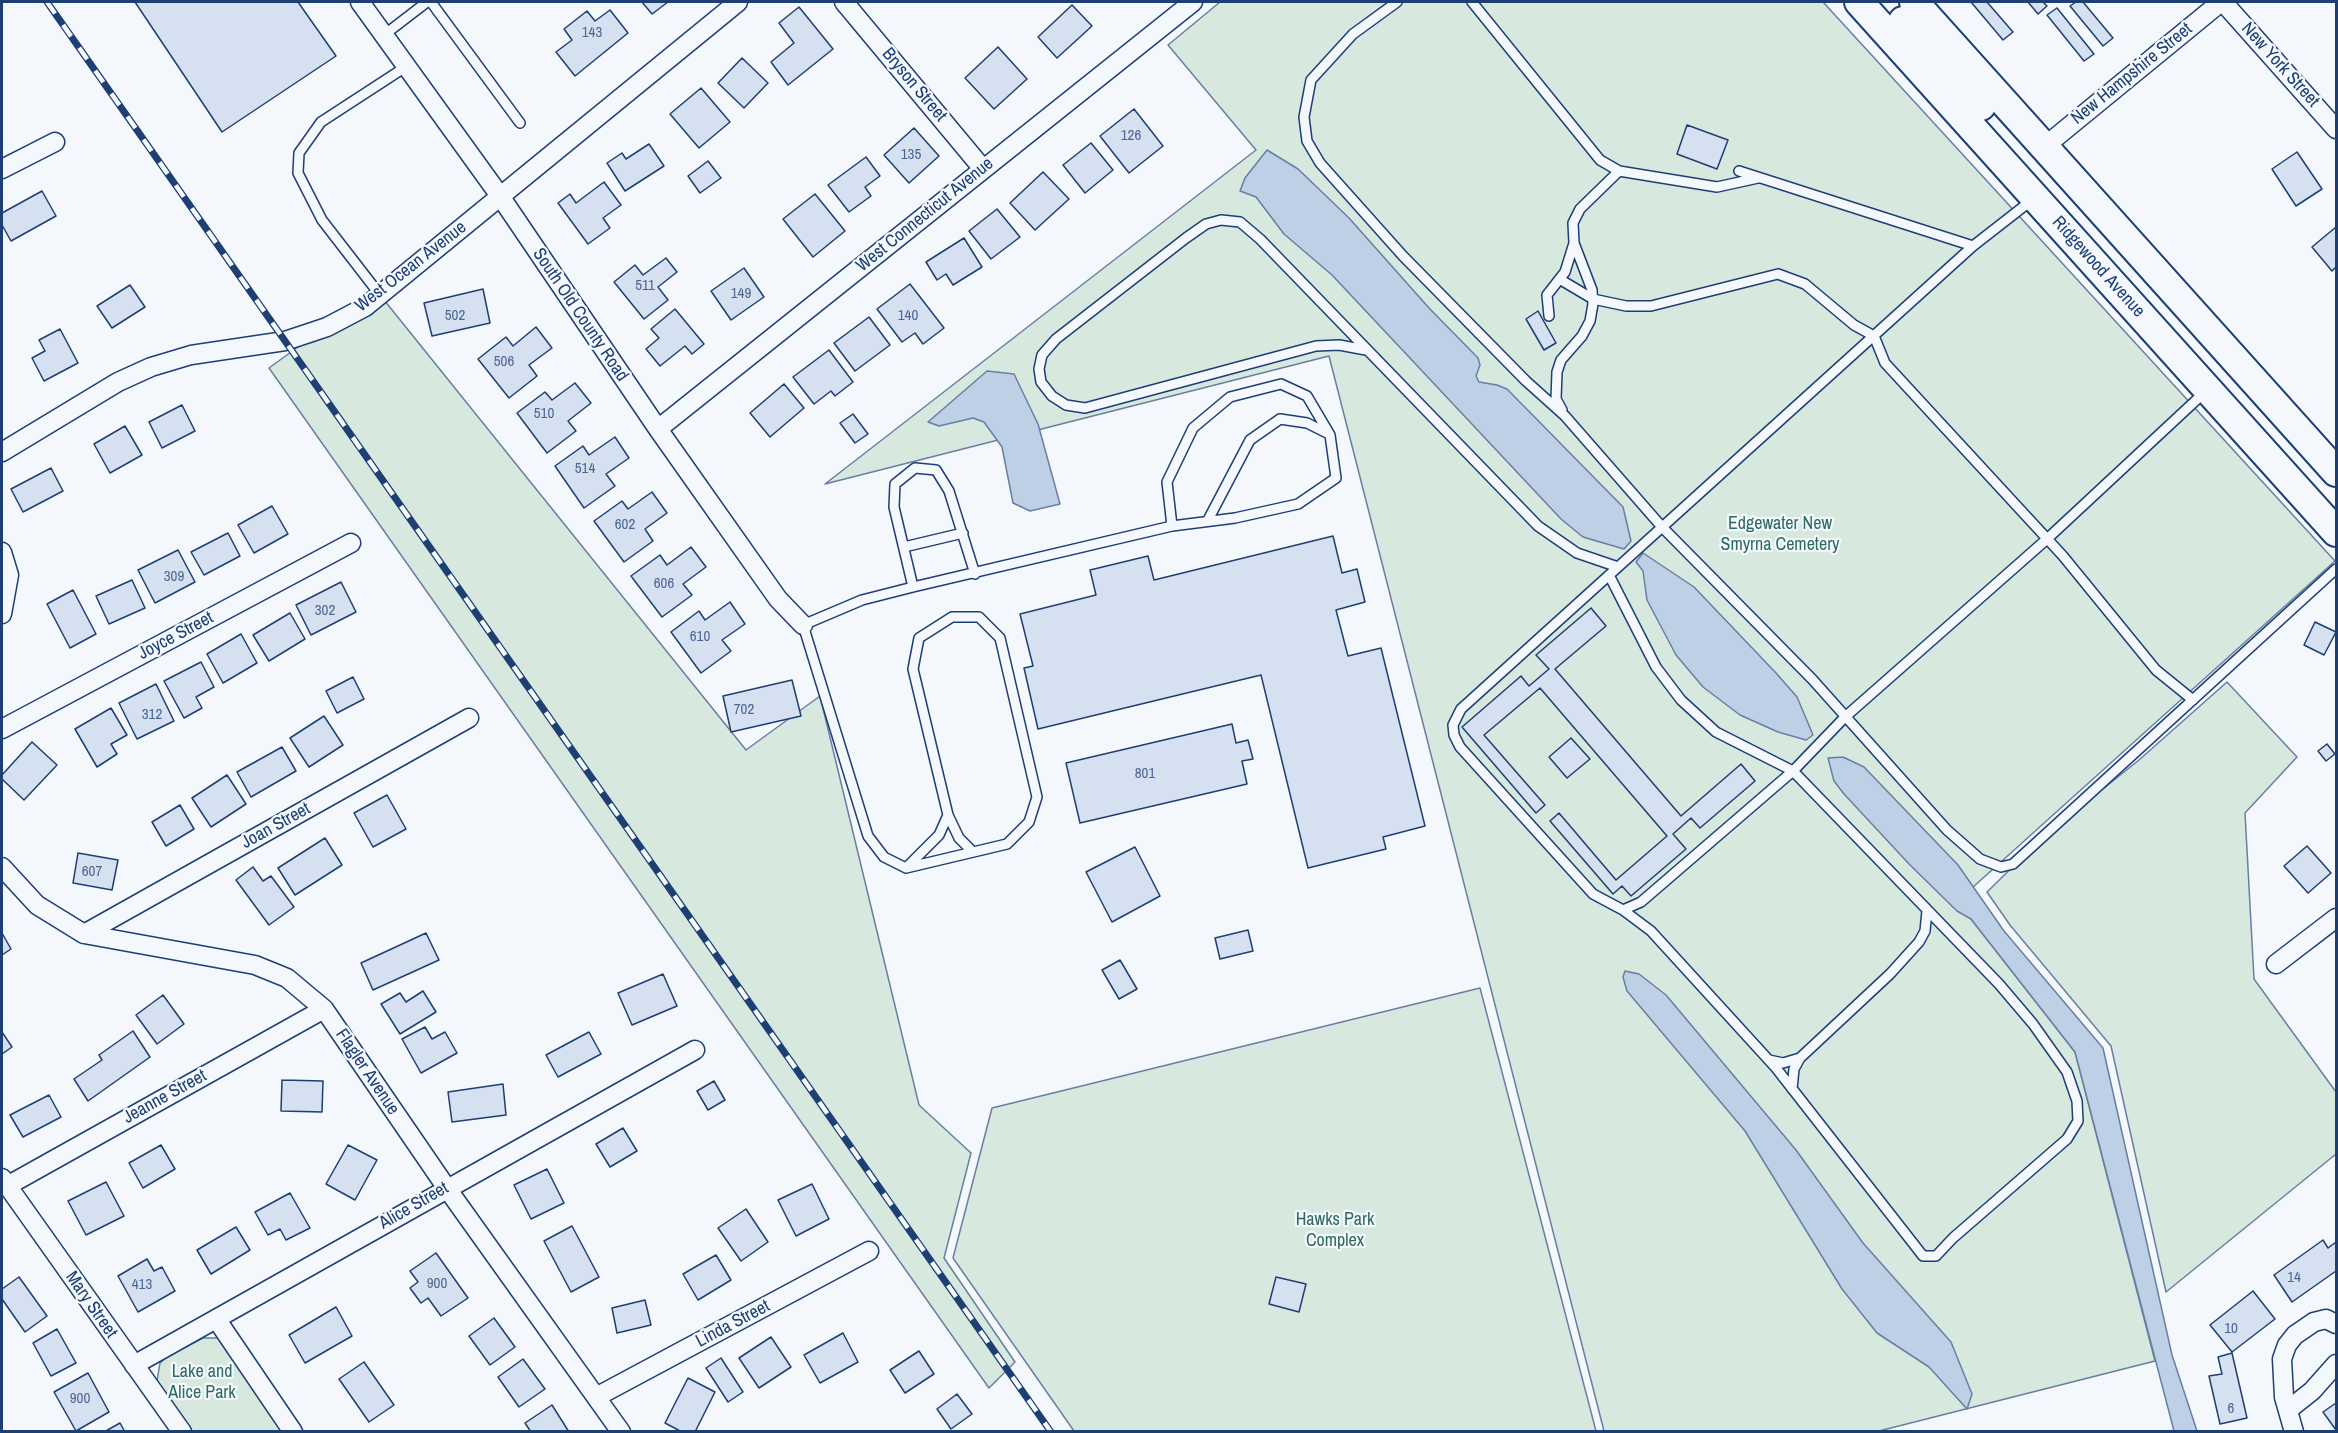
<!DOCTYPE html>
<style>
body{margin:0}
#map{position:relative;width:2338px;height:1433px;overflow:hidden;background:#f4f7fb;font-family:"Archivo Narrow",sans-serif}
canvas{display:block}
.frame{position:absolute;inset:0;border:3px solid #1d3f73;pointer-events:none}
</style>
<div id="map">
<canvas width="2338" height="1433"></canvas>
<div class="frame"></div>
</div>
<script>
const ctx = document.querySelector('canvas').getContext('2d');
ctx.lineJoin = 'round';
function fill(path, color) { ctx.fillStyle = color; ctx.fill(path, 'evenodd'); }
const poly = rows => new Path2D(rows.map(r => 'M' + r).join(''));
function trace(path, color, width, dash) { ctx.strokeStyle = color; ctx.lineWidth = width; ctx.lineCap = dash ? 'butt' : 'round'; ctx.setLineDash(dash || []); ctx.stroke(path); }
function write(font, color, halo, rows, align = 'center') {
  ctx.font = font + ' "Archivo Narrow",sans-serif'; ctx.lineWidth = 4.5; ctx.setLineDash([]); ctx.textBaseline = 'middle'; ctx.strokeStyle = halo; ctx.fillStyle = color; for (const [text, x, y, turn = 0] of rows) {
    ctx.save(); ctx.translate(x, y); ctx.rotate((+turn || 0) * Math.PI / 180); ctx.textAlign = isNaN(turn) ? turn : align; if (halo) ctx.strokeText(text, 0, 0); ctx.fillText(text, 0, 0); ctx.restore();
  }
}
const green = poly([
 [1220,2,1823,2,2335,561,1952,906,1971,919,2075,1052,2155,1361,1879,1431,1604,1431,1329,356,825,484,1256,150,1168,45,1220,2],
 [376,290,746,750,820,696,919,1105,971,1153,944,1258,1015,1362,989,1388,269,368,376,290],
 [2227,682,2297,757,2245,813,2254,979,2336,1092,2336,1154,2166,1292,2111,1046,2010,925,1987,892,2043,837,2139,760,2227,682],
 [1480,988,1596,1431,1074,1431,953,1258,992,1108,1480,988],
 [203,1338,218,1338,283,1431,192,1431,168,1401,157,1381,160,1363,169,1355,203,1338]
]);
const water = poly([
 [1267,150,1298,169,1349,218,1429,308,1478,358,1480,365,1476,376,1479,382,1497,385,1507,389,1623,507,1631,541,1624,549,1583,537,1561,519,1332,275,1284,234,1256,197,1240,191,1245,178,1267,150],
 [987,371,1014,374,1038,424,1060,504,1030,511,1013,503,1002,447,984,422,973,418,939,426,928,422,987,371],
 [1643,553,1694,587,1776,673,1797,697,1813,735,1806,740,1778,732,1740,715,1703,687,1676,655,1647,600,1643,571,1636,562,1643,553],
 [1843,757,1864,767,1958,865,2004,931,2103,1048,2172,1355,2197,1431,2174,1431,2075,1052,1971,919,1957,911,1910,865,1844,794,1834,781,1828,758,1843,757],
 [1625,971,1639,974,1666,995,1796,1150,1863,1243,1951,1342,1972,1394,1967,1409,1929,1367,1877,1333,1842,1289,1745,1131,1627,991,1623,977,1625,971]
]);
const building = poly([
 [135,2,298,2,336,56,222,132,135,2],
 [642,2,668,2,652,14,642,2],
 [1971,2,1987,2,2013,32,2003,40,1971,2],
 [2028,2,2043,2,2047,6,2038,14,2028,2],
 [2076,2,2083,2,2113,38,2103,46,2070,6,2076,2],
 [1072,5,1092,26,1057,58,1038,37,1072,5],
 [799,7,833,49,788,85,771,62,794,43,779,23,799,7],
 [2057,8,2094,54,2084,61,2047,15,2057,8],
 [610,10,628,33,575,76,556,52,572,40,564,29,587,11,595,21,610,10],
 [998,47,1027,79,994,109,965,78,998,47],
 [742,58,768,83,744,108,718,83,742,58],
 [701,88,730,122,699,148,670,114,701,88],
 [1134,109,1163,146,1129,173,1100,136,1134,109],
 [1687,125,1728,140,1717,169,1677,154,1687,125],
 [914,128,939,156,909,183,884,155,914,128],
 [1091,143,1113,170,1085,193,1063,165,1091,143],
 [649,144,664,166,625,191,607,163,622,153,626,159,649,144],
 [2297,152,2322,189,2296,206,2272,169,2297,152],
 [866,157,880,176,865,187,871,196,849,212,828,185,866,157],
 [708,161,721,178,700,193,688,176,708,161],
 [1043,172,1069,199,1035,230,1010,203,1043,172],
 [604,182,621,205,603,218,610,228,588,244,558,203,570,194,576,203,604,182],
 [42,191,56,216,11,241,2,225,2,213,42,191],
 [815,194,845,231,813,257,783,219,815,194],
 [997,209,1020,237,991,259,969,231,997,209],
 [2336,227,2336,267,2332,271,2312,247,2336,227],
 [964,238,982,267,953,285,946,274,937,280,926,262,964,238],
 [666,258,677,272,658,287,668,300,644,319,614,282,635,265,643,275,666,258],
 [744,268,764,297,731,320,711,291,744,268],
 [910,284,944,328,923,344,915,333,902,342,877,309,910,284],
 [130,285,145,307,112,328,97,306,130,285],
 [483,289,490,323,432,336,424,303,483,289],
 [675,309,704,344,692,354,685,346,660,366,646,349,659,338,651,329,675,309],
 [1538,311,1556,343,1544,350,1526,319,1538,311],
 [869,317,890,345,855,371,834,343,869,317],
 [536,327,552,348,529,365,537,376,509,398,478,359,506,337,513,346,536,327],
 [60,329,78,363,44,381,32,358,45,351,39,340,60,329],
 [829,350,853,382,835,396,831,391,814,404,793,377,829,350],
 [575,383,591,403,568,421,576,431,547,453,517,413,545,392,552,400,575,383],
 [784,384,804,408,770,437,750,413,784,384],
 [182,405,195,431,162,448,149,422,182,405],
 [853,414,868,434,855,443,840,423,853,414],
 [125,426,142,455,110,473,94,444,125,426],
 [615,437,629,458,606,474,615,486,584,508,555,466,583,446,589,455,615,437],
 [51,468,63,491,23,512,11,489,51,468],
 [652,492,667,513,645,529,653,541,624,562,594,521,622,501,628,509,652,492],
 [272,506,288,534,254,553,238,525,272,506],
 [228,533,240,556,204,575,191,552,228,533],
 [1333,536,1342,573,1357,569,1365,602,1336,610,1348,656,1381,648,1425,826,1383,837,1386,849,1308,868,1261,675,1038,729,1024,668,1033,666,1020,614,1096,595,1090,570,1148,556,1154,580,1333,536],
 [691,547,706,567,683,584,692,595,662,617,631,576,660,555,667,565,691,547],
 [178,550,195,582,155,603,138,570,178,550],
 [132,580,145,608,109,624,96,596,132,580],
 [341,582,356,612,311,635,296,605,341,582],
 [73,590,96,634,70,648,47,604,73,590],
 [730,602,745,624,722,640,731,651,701,673,671,632,699,611,705,620,730,602],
 [1591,608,1606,626,1555,669,1681,816,1741,764,1755,781,1700,828,1691,818,1673,834,1686,849,1631,896,1622,886,1613,894,1550,821,1559,813,1616,880,1667,836,1540,688,1484,735,1545,805,1536,813,1462,727,1521,676,1529,686,1549,669,1536,655,1591,608],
 [290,613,305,639,269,661,253,635,290,613],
 [2315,622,2336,632,2324,655,2304,645,2315,622],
 [241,634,257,663,223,683,207,654,241,634],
 [201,662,214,687,196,697,202,708,184,718,164,681,201,662],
 [353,677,364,699,337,713,326,691,353,677],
 [792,680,801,716,731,732,723,696,792,680],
 [156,684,174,721,137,739,119,703,156,684],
 [111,708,127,735,111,744,117,754,97,767,75,729,111,708],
 [324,716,343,745,309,767,290,738,324,716],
 [1232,724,1236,743,1248,740,1253,759,1242,761,1247,784,1080,823,1066,763,1232,724],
 [1571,738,1590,759,1567,778,1549,757,1571,738],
 [32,742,57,765,24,800,2,779,2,775,32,742],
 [2327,744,2335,754,2326,761,2318,751,2327,744],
 [282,747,296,771,251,797,237,772,282,747],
 [227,775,246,804,211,827,192,798,227,775],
 [387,795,406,829,373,847,354,813,387,795],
 [180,805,194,829,166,846,152,822,180,805],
 [325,838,342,865,295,895,278,868,325,838],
 [2307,846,2331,873,2308,893,2284,866,2307,846],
 [1135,847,1160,896,1112,922,1086,872,1135,847],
 [78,853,118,860,112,890,73,883,78,853],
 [253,867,263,881,271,876,294,907,269,925,236,880,253,867],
 [1248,930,1253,951,1220,959,1215,938,1248,930],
 [2,933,11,949,2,955,2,933],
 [426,933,439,960,373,990,361,963,426,933],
 [1120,960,1137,989,1119,999,1102,970,1120,960],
 [663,974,677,1006,632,1025,618,993,663,974],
 [423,991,436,1012,400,1034,381,1004,400,993,406,1002,423,991],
 [163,995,184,1024,157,1044,136,1015,163,995],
 [425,1027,432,1039,445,1032,457,1053,421,1073,402,1039,425,1027],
 [133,1031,150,1057,88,1101,74,1079,102,1060,99,1055,133,1031],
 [2,1032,12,1047,2,1054,2,1032],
 [589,1032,601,1054,558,1077,546,1055,589,1032],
 [282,1080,323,1081,322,1112,281,1111,282,1080],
 [714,1081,725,1100,708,1110,697,1091,714,1081],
 [503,1084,506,1115,452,1122,448,1092,503,1084],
 [49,1095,61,1117,23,1137,10,1115,49,1095],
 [623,1128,637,1151,610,1167,596,1144,623,1128],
 [161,1145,175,1169,143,1188,129,1163,161,1145],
 [348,1145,377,1160,355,1200,326,1184,348,1145],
 [547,1169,564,1203,531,1219,514,1185,547,1169],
 [106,1182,124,1216,86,1235,68,1201,106,1182],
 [812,1184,829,1219,796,1236,778,1200,812,1184],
 [290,1193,310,1228,286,1240,280,1229,268,1235,255,1212,290,1193],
 [746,1209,768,1242,741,1261,718,1228,746,1209],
 [572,1226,599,1277,571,1292,544,1241,572,1226],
 [236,1227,250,1250,211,1274,197,1250,236,1227],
 [2323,1240,2328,1248,2336,1242,2336,1271,2292,1302,2274,1275,2323,1240],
 [436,1253,468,1298,441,1316,428,1298,421,1303,410,1288,418,1282,410,1271,436,1253],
 [716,1255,731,1280,698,1300,683,1274,716,1255],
 [147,1259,154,1271,162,1267,175,1291,138,1312,118,1276,147,1259],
 [19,1277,47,1316,25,1332,2,1299,2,1289,19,1277],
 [1276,1277,1306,1284,1299,1312,1269,1304,1276,1277],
 [2253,1291,2275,1319,2232,1352,2210,1325,2253,1291],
 [645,1300,651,1325,617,1333,612,1308,645,1300],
 [336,1307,352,1336,305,1363,289,1335,336,1307],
 [494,1318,515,1347,490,1365,469,1336,494,1318],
 [57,1329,76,1363,51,1376,33,1343,57,1329],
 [843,1333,858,1362,820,1383,804,1355,843,1333],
 [771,1337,791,1367,759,1388,739,1358,771,1337],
 [919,1351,934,1374,905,1393,890,1370,919,1351],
 [2232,1353,2247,1418,2220,1424,2209,1376,2222,1374,2218,1357,2232,1353],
 [721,1358,743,1392,728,1402,706,1368,721,1358],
 [523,1359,545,1389,519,1407,498,1377,523,1359],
 [364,1362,394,1405,369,1422,339,1379,364,1362],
 [88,1373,109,1412,76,1431,54,1392,88,1373],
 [688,1378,715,1392,695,1432,682,1432,665,1423,688,1378],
 [957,1394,972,1414,951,1429,937,1409,957,1394],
 [2336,1403,2336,1430,2323,1412,2336,1403],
 [552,1405,569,1432,531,1432,525,1423,552,1405],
 [120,1423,125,1432,104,1432,120,1423]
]);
const lane = poly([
 [431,2,520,123],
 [1397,2,1353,34,1311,80,1304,117,1307,141,1320,163,1403,256,1526,381,1565,416,1662,527,1812,679,1947,830,1980,859,2001,867,2013,864,2336,569],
 [1472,2,1600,160,1619,171,1717,187,1758,178],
 [384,35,427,2],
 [1739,171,1973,246],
 [1561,280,1593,299,1626,306,1651,306,1778,274,1805,284,1854,325,1874,336,1885,363,2063,556,2156,670,2193,700],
 [380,295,322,220,298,173,299,153,321,122,407,66],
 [1549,316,1547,295,1565,272,1574,243],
 [1366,350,1339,345,1316,346,1085,408,1066,405,1052,396,1041,382,1039,369,1042,355,1056,339,1186,238,1206,224,1221,220,1240,222,1260,239,1538,526,1577,553,1618,567],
 [1562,410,1556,399,1557,372,1561,360,1582,336,1590,321,1593,304,1592,290,1574,243,1573,223,1580,209,1619,171],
 [1208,520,1250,440,1280,419,1307,423,1327,433],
 [904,547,963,533],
 [1609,575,1656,667,1681,700,1716,732,1793,771,1999,984,2033,1024,2067,1072,2077,1101,2078,1121,2067,1139,1953,1238,1936,1256,1923,1256,1776,1068,1651,931,1623,910,1593,894,1460,747,1454,735,1453,725,1461,709,1973,246,2032,200],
 [913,587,894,507,895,484,915,468,936,470,949,491,975,574],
 [948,815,959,838,973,852],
 [906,868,939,835,948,815,913,669,919,638,952,617,979,617,1000,638,1037,797,1029,822,1007,844,906,868,884,857,868,836,803,625,862,600,913,587,1172,526,1235,518,1298,504,1336,478,1330,435,1307,396,1281,384,1230,397,1193,428,1167,482,1172,526],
 [1623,910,1641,902,1793,771,1845,717,2047,539,2206,391],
 [1769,1060,1783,1063,1800,1058],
 [1792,1089,1794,1069,1800,1058,1890,974,1919,942,1925,931,1927,911]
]);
const street = poly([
 [360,2,500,196,658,429,778,599,803,625],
 [844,2,983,169],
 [2223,2,2336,129],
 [2044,147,2221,2],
 [2,169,55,142],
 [658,429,1193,2],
 [2,452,118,382,151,367,191,355,285,341,327,327,365,307,738,2],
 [2,552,9,575,2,614],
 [2,729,351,543],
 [2,867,37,905,84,934,255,965,287,978,324,1009,446,1187,621,1432],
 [84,934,469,718],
 [2276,964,2336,918],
 [2,1178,182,1432],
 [7,1186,324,1009],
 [217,1320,293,1432],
 [134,1365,695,1050],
 [596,1397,869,1251],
 [2288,1410,2312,1391,2336,1364],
 [2294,1432,2284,1397,2282,1359,2287,1345,2295,1335,2314,1322,2326,1319,2336,1324]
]);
const primary = poly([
 [1859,2,2336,532],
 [1914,2,2336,472],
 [1903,21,1981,106]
]);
const rail = poly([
 [47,2,1051,1432]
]);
const numberNames = [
 ["143",592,33],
 ["126",1131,136],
 ["135",911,155],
 ["511",645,286],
 ["149",741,294],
 ["502",455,316],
 ["140",908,316],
 ["506",504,362],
 ["510",544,414],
 ["514",585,469],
 ["602",625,525],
 ["309",174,577],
 ["606",664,584],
 ["302",325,611],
 ["610",700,637],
 ["702",744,710],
 ["312",152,715],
 ["801",1145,774],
 ["607",92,872],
 ["14",2294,1278],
 ["900",437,1284],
 ["413",142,1285],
 ["10",2231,1329],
 ["900",80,1399],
 ["6",2231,1409]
];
const streetNames = [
 ["New York Street",2280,65,48],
 ["New Hampshire Street",2132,74,-39],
 ["Bryson Street",914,85,50],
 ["West Connecticut Avenue",925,215,-39],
 ["West Ocean Avenue",411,267,-38],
 ["Ridgewood Avenue",2098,267,48],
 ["South Old County Road",580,315,56],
 ["Joyce Street",176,636,-28],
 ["Joan Street",276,826,-29],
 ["Flagler Avenue",367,1072,56],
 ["Jeanne Street",165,1097,-29],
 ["Alice Street",414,1206,-30],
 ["Mary Street",91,1305,55],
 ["Linda Street",733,1324,-28]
];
const parkNames = [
 ["Edgewater New",1780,524],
 ["Smyrna Cemetery",1780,545],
 ["Hawks Park",1335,1220],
 ["Complex",1335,1241],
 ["Lake and",202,1372],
 ["Alice Park",202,1393]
];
fill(green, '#d7e8df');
trace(green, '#687fa3', 1.5);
fill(water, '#bed0e5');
trace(water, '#687fa3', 1.5);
fill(building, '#d5e0f0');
trace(building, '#1d3f73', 1.5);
trace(lane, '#1d3f73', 12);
trace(street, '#1d3f73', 21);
trace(primary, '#1d3f73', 32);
trace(lane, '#f4f7fb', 9);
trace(street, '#f4f7fb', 18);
trace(primary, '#f4f7fb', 28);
trace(rail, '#1d3f73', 7);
trace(rail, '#f4f7fb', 4.5, [14]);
write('15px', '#4b6792', null, numberNames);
write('18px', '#1d3f73', '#f4f7fb', streetNames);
write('18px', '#2c6c60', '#f4f7fb', parkNames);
</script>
